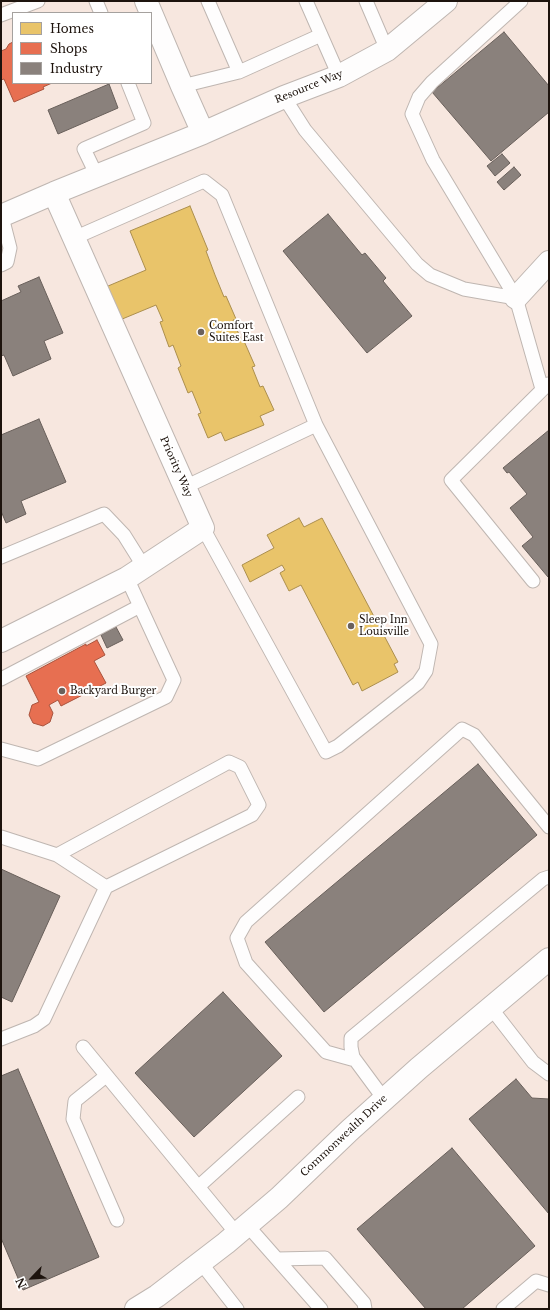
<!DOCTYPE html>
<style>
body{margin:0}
#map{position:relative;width:550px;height:1310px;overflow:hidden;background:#faf3ef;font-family:"Libre Baskerville",serif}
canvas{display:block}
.frame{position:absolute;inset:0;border:2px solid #1d130d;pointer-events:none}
.legend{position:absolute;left:12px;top:12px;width:140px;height:72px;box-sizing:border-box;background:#fff;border:1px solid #a5a19e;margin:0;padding:5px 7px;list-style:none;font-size:12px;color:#1d130d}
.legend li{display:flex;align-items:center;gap:8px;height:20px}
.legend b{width:20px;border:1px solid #a5a19e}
.north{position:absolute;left:12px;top:1258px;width:40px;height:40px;-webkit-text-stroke:3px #fff;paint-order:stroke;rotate:245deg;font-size:11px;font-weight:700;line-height:16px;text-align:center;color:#1d130d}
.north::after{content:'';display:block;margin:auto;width:14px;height:18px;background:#1d130d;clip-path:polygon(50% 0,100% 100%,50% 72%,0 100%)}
</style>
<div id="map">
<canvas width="550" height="1310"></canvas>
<div class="frame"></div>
<ul class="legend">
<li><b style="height:11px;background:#e9c46a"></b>Homes</li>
<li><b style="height:11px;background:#e76f51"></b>Shops</li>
<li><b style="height:11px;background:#8a817c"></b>Industry</li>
</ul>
<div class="north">N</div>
</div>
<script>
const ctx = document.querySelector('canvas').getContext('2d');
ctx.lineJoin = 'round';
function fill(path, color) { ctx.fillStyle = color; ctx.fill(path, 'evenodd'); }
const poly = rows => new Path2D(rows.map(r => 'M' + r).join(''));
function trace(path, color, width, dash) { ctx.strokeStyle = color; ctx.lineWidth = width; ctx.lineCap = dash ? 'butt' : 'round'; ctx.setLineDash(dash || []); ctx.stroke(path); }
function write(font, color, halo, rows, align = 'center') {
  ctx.font = font + ' "Libre Baskerville",serif'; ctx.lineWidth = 4; ctx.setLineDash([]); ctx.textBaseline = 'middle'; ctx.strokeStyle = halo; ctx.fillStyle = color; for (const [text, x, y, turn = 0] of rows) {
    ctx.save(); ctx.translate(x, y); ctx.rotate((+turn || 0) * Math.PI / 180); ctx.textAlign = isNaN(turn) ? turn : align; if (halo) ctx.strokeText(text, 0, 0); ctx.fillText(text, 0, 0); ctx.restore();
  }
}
const built = poly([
 [1,1,549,1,549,1309,1,1309],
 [13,13,151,13,151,83,13,83]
]);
const homes = poly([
 [190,206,208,250,206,251,215,275,224,297,226,296,236,319,233,320,242,342,244,341,255,366,252,367,260,387,263,386,274,410,260,416,264,425,225,441,221,432,208,438,198,414,201,413,192,391,188,393,178,368,181,366,173,345,169,347,160,322,163,321,156,305,115,322,101,289,146,270,130,231,190,206],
 [299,518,304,527,322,518,398,662,394,664,398,672,362,691,358,682,353,685,301,585,289,591,280,573,285,570,282,565,250,582,242,565,274,548,267,535,299,518]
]);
const shops = poly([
 [13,42,13,83,52,83,43,87,44,89,14,102,4,79,1,80,1,51,6,49,9,44,13,42],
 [97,640,105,655,94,661,106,683,61,706,58,700,49,705,53,713,50,722,43,726,33,723,29,715,32,705,39,702,26,676,86,644,86,646,97,640]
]);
const industry = poly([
 [504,32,549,86,549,112,491,161,432,92,504,32],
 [109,84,118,108,58,134,48,110,109,84],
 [502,154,510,163,495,176,487,166,502,154],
 [514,167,521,175,504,190,497,182,514,167],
 [328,214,362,255,365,253,386,278,383,281,412,316,367,353,283,251,328,214],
 [39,277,63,333,44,341,51,359,13,376,4,355,1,356,1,301,21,292,18,286,39,277],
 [39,419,66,482,21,501,26,514,6,523,1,511,1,435,39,419],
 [549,430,549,576,548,577,522,546,533,537,510,508,527,494,509,472,507,473,503,468,549,430],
 [116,627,123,640,107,648,101,635,116,627],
 [478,764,537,835,324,1012,265,942,478,764],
 [1,869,60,896,12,1002,1,997,1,869],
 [223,992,282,1056,194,1137,135,1073,223,992],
 [18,1069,99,1257,23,1290,1,1238,1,1076,18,1069],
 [516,1079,532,1098,549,1099,549,1214,469,1119,516,1079],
 [452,1148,535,1246,462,1309,426,1309,357,1229,452,1148]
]);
const service = poly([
 [96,1,101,13],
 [208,1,239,72],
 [306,1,339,76],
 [366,1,387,50],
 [521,1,432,82,419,97,412,114,433,160,516,298,542,389],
 [1,15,38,1],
 [182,86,239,72,321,35],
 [284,97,305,130,417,264,430,275,464,289,516,298],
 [97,176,84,149,144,123,128,83],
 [1,213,10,248,7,262,1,265],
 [74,238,204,181,222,195,316,425,431,644,426,671,418,683,338,746,326,752,203,528],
 [185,487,316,425],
 [1,557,104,514,124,535,144,567],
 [533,581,451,480,548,384],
 [1,679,140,606],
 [1,749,38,759,166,697,174,680,127,578],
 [1,837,57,855,229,762,240,767,259,805,252,815,106,887,44,1019,34,1026,1,1039],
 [57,855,106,887],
 [491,1008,533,1062,549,1074],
 [83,1047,237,1234],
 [355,1060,326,1052,246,963,237,938,246,922,462,729,474,735,549,827],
 [106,1076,75,1101,73,1119,117,1220],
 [384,1099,353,1057,351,1047,351,1038,543,879,549,877],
 [198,1187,298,1097],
 [247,1225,321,1309],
 [277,1259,325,1258,364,1303,365,1309],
 [201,1263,237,1309],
 [503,1309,536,1281,549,1285]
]);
const minor = poly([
 [203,133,284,97,339,76,387,50,446,1],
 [1,216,54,193,203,133,182,86,146,1],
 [516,298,549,262],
 [1,641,127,578,203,528,54,193],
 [136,1309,157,1296,226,1243,279,1198,350,1130,419,1068,549,959]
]);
const markers = [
 [201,332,4,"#6a615c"],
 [351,626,4,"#6a615c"],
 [62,691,4,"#6a615c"]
];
const streetNames = [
 ["Resource Way",309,87,-22],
 ["Priority Way",176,467,66],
 ["Commonwealth Drive",344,1136,-43]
];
const poiNames = [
 ["Comfort",209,326],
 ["Suites East",209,338],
 ["Sleep Inn",359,620],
 ["Louisville",359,632],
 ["Backyard Burger",70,691]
];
fill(built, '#f7e7df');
fill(homes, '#e9c46a');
trace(homes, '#ac8f4e', 1);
fill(shops, '#e76f51');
trace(shops, '#aa533d', 1);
fill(industry, '#8a817c');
trace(industry, '#69605b', 1);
trace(service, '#bfb6b1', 15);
trace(minor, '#bfb6b1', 24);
trace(service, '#fefdfd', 13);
trace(minor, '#fefdfd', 22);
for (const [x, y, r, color] of markers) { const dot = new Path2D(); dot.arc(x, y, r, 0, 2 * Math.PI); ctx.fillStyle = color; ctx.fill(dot); trace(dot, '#fff', 1.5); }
write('10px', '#1d130d', '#fff', streetNames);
write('10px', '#1d130d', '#fff', poiNames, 'left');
</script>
